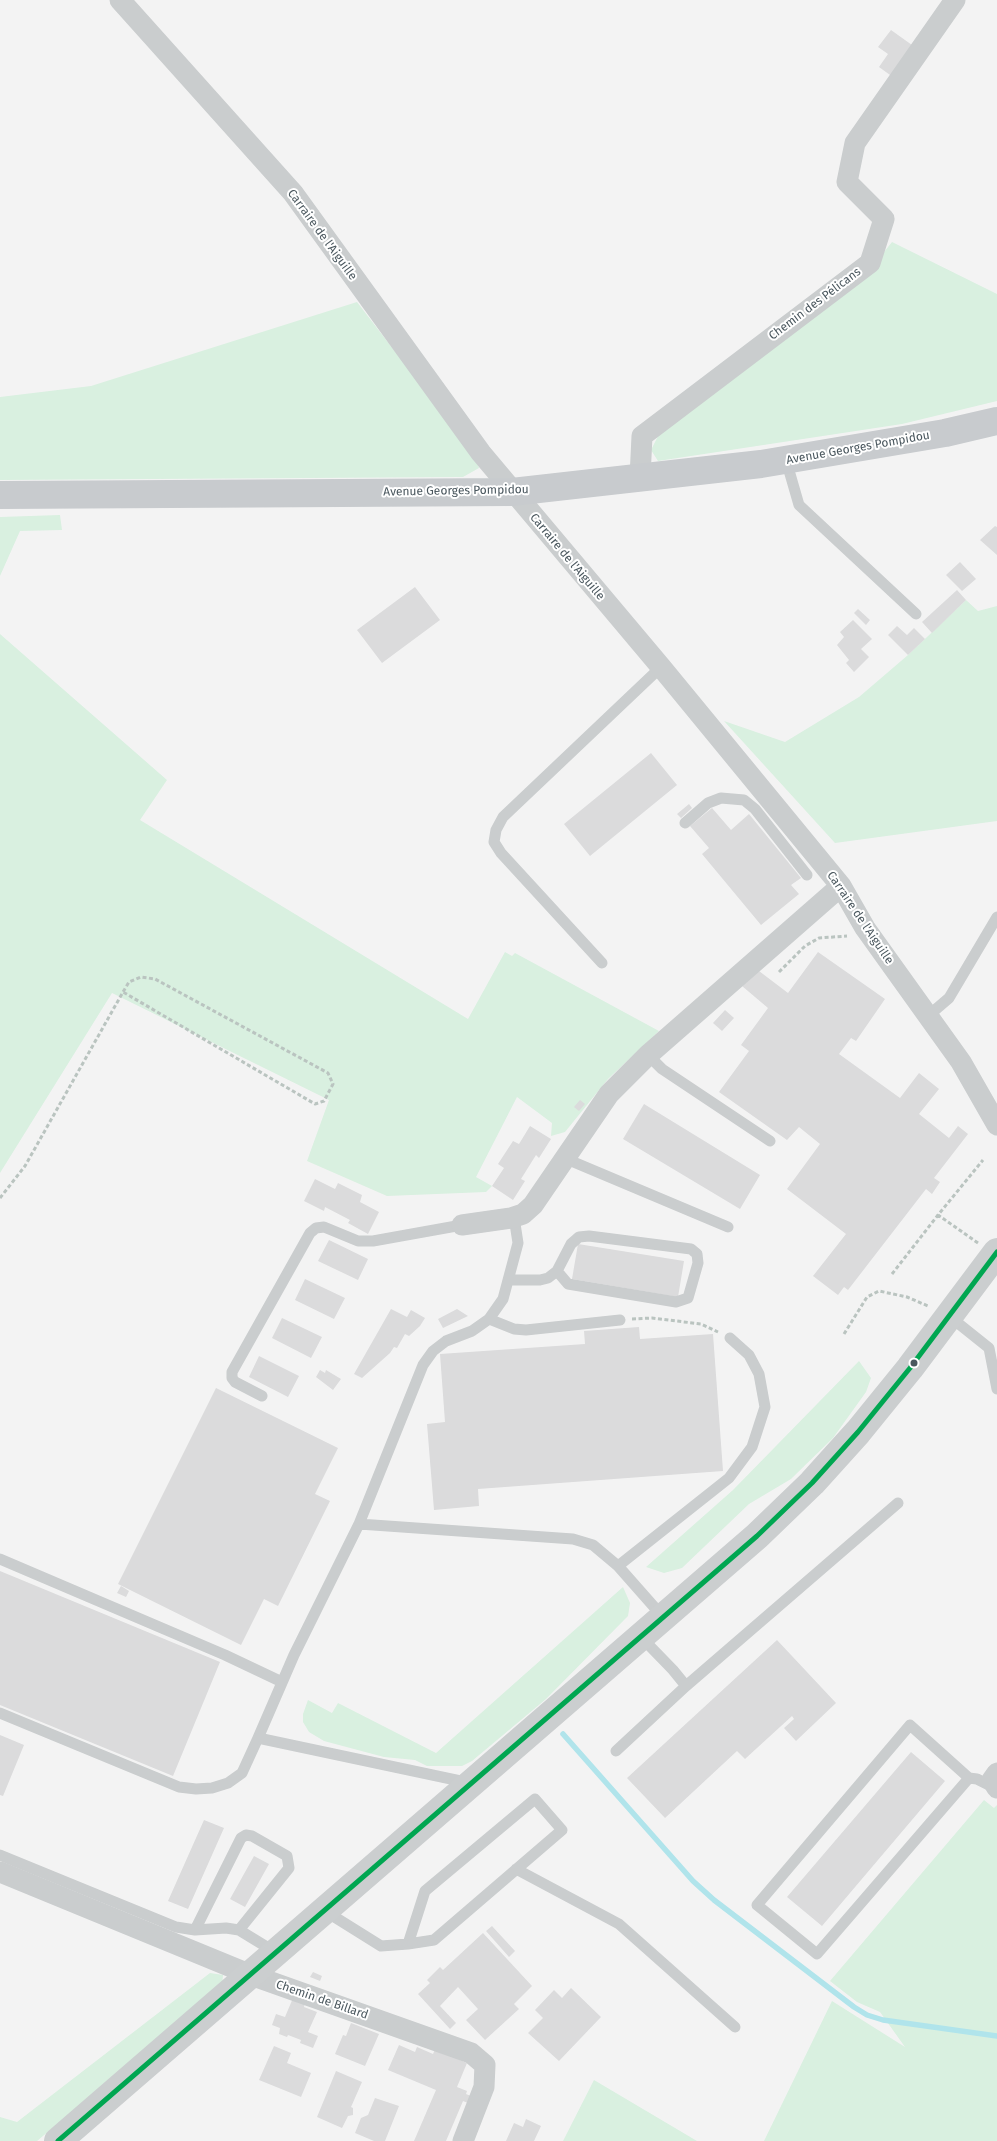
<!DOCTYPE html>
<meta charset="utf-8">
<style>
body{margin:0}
canvas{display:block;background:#f3f3f3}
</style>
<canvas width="997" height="2141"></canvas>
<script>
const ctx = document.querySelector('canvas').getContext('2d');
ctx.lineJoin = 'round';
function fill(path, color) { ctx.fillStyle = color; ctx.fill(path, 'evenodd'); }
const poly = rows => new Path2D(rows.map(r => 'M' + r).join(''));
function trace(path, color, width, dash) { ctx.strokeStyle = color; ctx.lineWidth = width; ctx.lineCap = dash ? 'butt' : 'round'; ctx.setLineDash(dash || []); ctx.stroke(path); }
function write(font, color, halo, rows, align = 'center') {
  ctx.font = font + ' "Fira Sans",sans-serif'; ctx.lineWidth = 4; ctx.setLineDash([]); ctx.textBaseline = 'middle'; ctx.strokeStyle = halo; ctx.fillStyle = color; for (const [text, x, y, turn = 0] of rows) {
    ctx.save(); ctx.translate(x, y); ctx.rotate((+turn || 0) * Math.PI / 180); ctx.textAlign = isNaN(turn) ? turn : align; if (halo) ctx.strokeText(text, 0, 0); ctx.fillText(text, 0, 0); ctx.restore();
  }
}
const green = poly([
 [892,242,997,294,997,401,902,424,658,461,651,450,658,436,864,277],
 [357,302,476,457,479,468,463,477,0,480,0,397,91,386],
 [60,515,62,530,20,531,0,576,0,517],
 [966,600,978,611,997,606,997,821,835,843,724,721,785,742,859,697,908,655],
 [0,634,167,780,140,820,468,1019,505,952,512,956,515,953,659,1031,608,1079,565,1132,551,1136,552,1123,517,1097,476,1177,492,1186,486,1192,387,1196,307,1161,329,1100,112,993,0,1173],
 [859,1361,871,1378,866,1392,833,1438,791,1479,749,1504,682,1568,664,1573,646,1567,733,1490],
 [623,1587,630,1603,628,1616,546,1699,472,1761,462,1766,427,1766,415,1760,384,1757,324,1741,309,1732,303,1722,303,1714,308,1700,332,1713,338,1703,436,1753],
 [984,1800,994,1808,997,1805,997,2141,764,2141,832,2001,905,2047,880,2012,857,2002,830,1981],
 [210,1973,223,1975,222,1986,37,2141,0,2141,0,2117,17,2122],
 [594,2080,697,2141,563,2141]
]);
const stream = poly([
 [563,1734,693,1881,714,1900,854,2007,867,2015,883,2020,997,2036]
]);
const building = poly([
 [891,30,919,50,897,80,879,67,888,54,878,47],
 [995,526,997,527,997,555,980,540],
 [960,562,976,579,962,591,946,575],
 [415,587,440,620,382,663,357,630],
 [957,590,966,600,932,633,922,622],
 [858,609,870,620,866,625,854,613],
 [853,620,872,639,861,649,869,657,854,672,846,663,849,660,837,645,844,637,840,632],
 [897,626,907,635,914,628,925,639,908,655,888,635],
 [651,753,677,785,590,856,564,824],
 [689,804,692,808,681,818,677,814],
 [712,808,731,830,749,814,801,878,791,885,799,894,761,925,702,854,709,848,690,826],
 [818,952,885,999,856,1041,851,1038,839,1054,900,1098,919,1073,939,1089,919,1114,949,1138,958,1126,968,1134,934,1178,940,1182,932,1194,926,1189,848,1290,844,1287,838,1295,813,1276,846,1234,787,1189,820,1144,799,1127,787,1140,719,1092,749,1051,741,1045,768,1008,742,986,759,971,788,993],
 [725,1010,734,1018,722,1031,713,1023],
 [580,1100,585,1104,579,1111,574,1107],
 [644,1104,760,1175,740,1209,623,1139],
 [530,1126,551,1139,539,1158,536,1155,521,1179,525,1181,513,1200,492,1186,504,1168,498,1164,513,1141,519,1144],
 [315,1179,335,1189,338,1183,362,1195,360,1202,379,1212,368,1234,348,1223,350,1220,325,1207,324,1211,304,1201],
 [329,1240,368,1259,358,1280,318,1261],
 [578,1244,684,1261,678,1297,572,1279],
 [305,1279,345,1298,334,1319,295,1300],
 [391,1309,407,1317,411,1310,425,1318,420,1326,409,1336,405,1334,397,1348,394,1347,390,1353,362,1378,354,1374],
 [457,1309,468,1316,443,1328,438,1319],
 [282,1318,322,1337,311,1358,272,1338],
 [639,1327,640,1339,713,1334,723,1471,478,1489,479,1506,434,1510,427,1424,445,1422,440,1354,585,1344,584,1331],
 [259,1356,299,1376,288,1397,249,1377],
 [320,1370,325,1373,326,1370,341,1379,333,1390,316,1377],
 [216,1388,338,1448,315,1494,330,1501,278,1606,264,1599,241,1645,118,1584],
 [0,1571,220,1662,173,1776,0,1705],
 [121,1586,129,1591,126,1597,117,1593],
 [777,1640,836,1703,796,1741,784,1728,794,1719,792,1716,745,1759,737,1751,665,1818,627,1778],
 [0,1735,24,1745,3,1796,0,1795],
 [911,1752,945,1781,822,1926,787,1897],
 [204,1820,224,1828,188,1909,168,1901],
 [254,1856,269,1864,245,1907,230,1899],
 [492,1926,515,1951,509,1957,486,1931],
 [483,1933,532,1986,514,2004,519,2009,485,2040,466,2020,478,2009,458,1987,440,2006,456,2023,450,2029,418,1994,430,1983,427,1980,440,1967,443,1970],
 [313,1972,322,1976,320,1981,310,1977],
 [571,1988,601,2017,559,2061,528,2033,543,2018,535,2010,554,1990,562,1998],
 [293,1998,305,2003,304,2007,317,2012,308,2032,318,2036,313,2048,300,2043,301,2040,288,2035,287,2037,279,2034,280,2028,272,2025,276,2014,285,2017],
 [351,2023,379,2034,365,2066,335,2054,343,2035,346,2036],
 [399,2045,415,2052,417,2047,433,2054,435,2049,467,2063,457,2087,467,2091,466,2094,471,2096,468,2103,463,2101,446,2141,414,2141,436,2090,388,2070],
 [274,2046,291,2053,287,2063,311,2073,301,2097,259,2080],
 [336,2071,362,2082,351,2107,353,2108,353,2115,348,2116,342,2128,317,2117],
 [375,2098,399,2106,385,2141,374,2141,355,2133,361,2118,368,2115],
 [526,2119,541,2126,534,2141,506,2141,514,2123,523,2127]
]);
const path = poly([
 [779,972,805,946,819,938,847,936],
 [0,1198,25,1166,123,992,129,982,141,977,155,979,328,1073,333,1084,324,1101,315,1104,123,992],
 [978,1243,938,1215,983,1160],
 [892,1274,938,1215],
 [632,1319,652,1318,701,1324,718,1332],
 [844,1334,867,1297,879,1291,907,1297,928,1306]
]);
const service = poly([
 [786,460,799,505,916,614],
 [685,823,708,803,721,798,744,800,755,809,807,875],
 [602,963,501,853,494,842,496,830,503,817,661,667],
 [928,1016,949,998,997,917],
 [648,1055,662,1069,770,1141],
 [564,1158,728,1227],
 [508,1280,540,1280,548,1278,557,1271,571,1244,579,1237,589,1236,691,1249,697,1254,698,1263,688,1298,676,1302,568,1284,557,1271],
 [949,1316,989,1348,997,1389],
 [489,1319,514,1329,526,1330,620,1320],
 [262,1396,235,1382,232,1378,232,1372,310,1233,316,1228,324,1227,358,1241,373,1241,462,1225],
 [359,1524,423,1365,433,1351,446,1341,472,1331,489,1319,503,1299,518,1243,514,1217],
 [0,1559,225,1655,282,1682],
 [618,1566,729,1478,752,1447,765,1407,759,1374,749,1355,730,1338],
 [641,1637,673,1670,686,1686,898,1503],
 [0,1713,179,1787,196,1789,212,1788,228,1783,242,1773,258,1738],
 [616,1751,686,1686],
 [969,1778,910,1725,757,1905,817,1954,969,1778,977,1779,987,1784,993,1783],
 [470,1783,258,1738,294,1655,359,1524,573,1539,593,1545,618,1566,663,1617],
 [0,1855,176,1927,195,1930],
 [516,1869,619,1924,735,2027],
 [325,1911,381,1946,408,1944,434,1940,562,1830,535,1799,425,1891,408,1944],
 [239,1930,289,1868,287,1856,252,1836,246,1835,241,1838,195,1930,226,1928,239,1930,275,1952]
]);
const minor = poly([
 [120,0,293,193,481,453,661,667,841,886,865,928,961,1062,997,1125],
 [640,478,642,436,870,263,884,219,847,182,855,143,955,0],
 [462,1225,511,1218,523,1214,533,1205,609,1094,648,1055,841,886],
 [997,1773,992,1780,997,1788],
 [0,1872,251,1975,471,2053,485,2065,484,2087,463,2141]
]);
const secondary = poly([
 [58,2141,757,1536,812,1483,858,1432,910,1368,997,1252]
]);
const primary = poly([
 [0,495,512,492,761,464,945,433,997,421]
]);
const bus1 = poly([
 [58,2141,757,1536,812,1483,858,1432,910,1368,997,1252]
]);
const markers = [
 [914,1363,4.5,"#4a575e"]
];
const streetNames = [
 ["Carraire de l'Aiguille",322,235,54],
 ["Chemin des Pélicans",815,304,-37],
 ["Avenue Georges Pompidou",858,448,-10],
 ["Avenue Georges Pompidou",456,491,-1],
 ["Carraire de l'Aiguille",567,557,50],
 ["Carraire de l'Aiguille",860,918,56],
 ["Chemin de Billard",322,2000,19]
];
fill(green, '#d9f0e0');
trace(stream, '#b0e4eb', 5.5);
fill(building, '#dbdbdc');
trace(path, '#bac4c0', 3, [4, 2.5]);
trace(service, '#cacdce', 11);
trace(minor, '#cacdce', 21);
trace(secondary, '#cbcecf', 28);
trace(primary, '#c8cbce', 28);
trace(bus1, '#00a651', 5);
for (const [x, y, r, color] of markers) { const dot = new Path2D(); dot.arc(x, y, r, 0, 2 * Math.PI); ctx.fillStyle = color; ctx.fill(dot); trace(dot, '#fff', 2); }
write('12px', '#4a575e', '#fff', streetNames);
</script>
